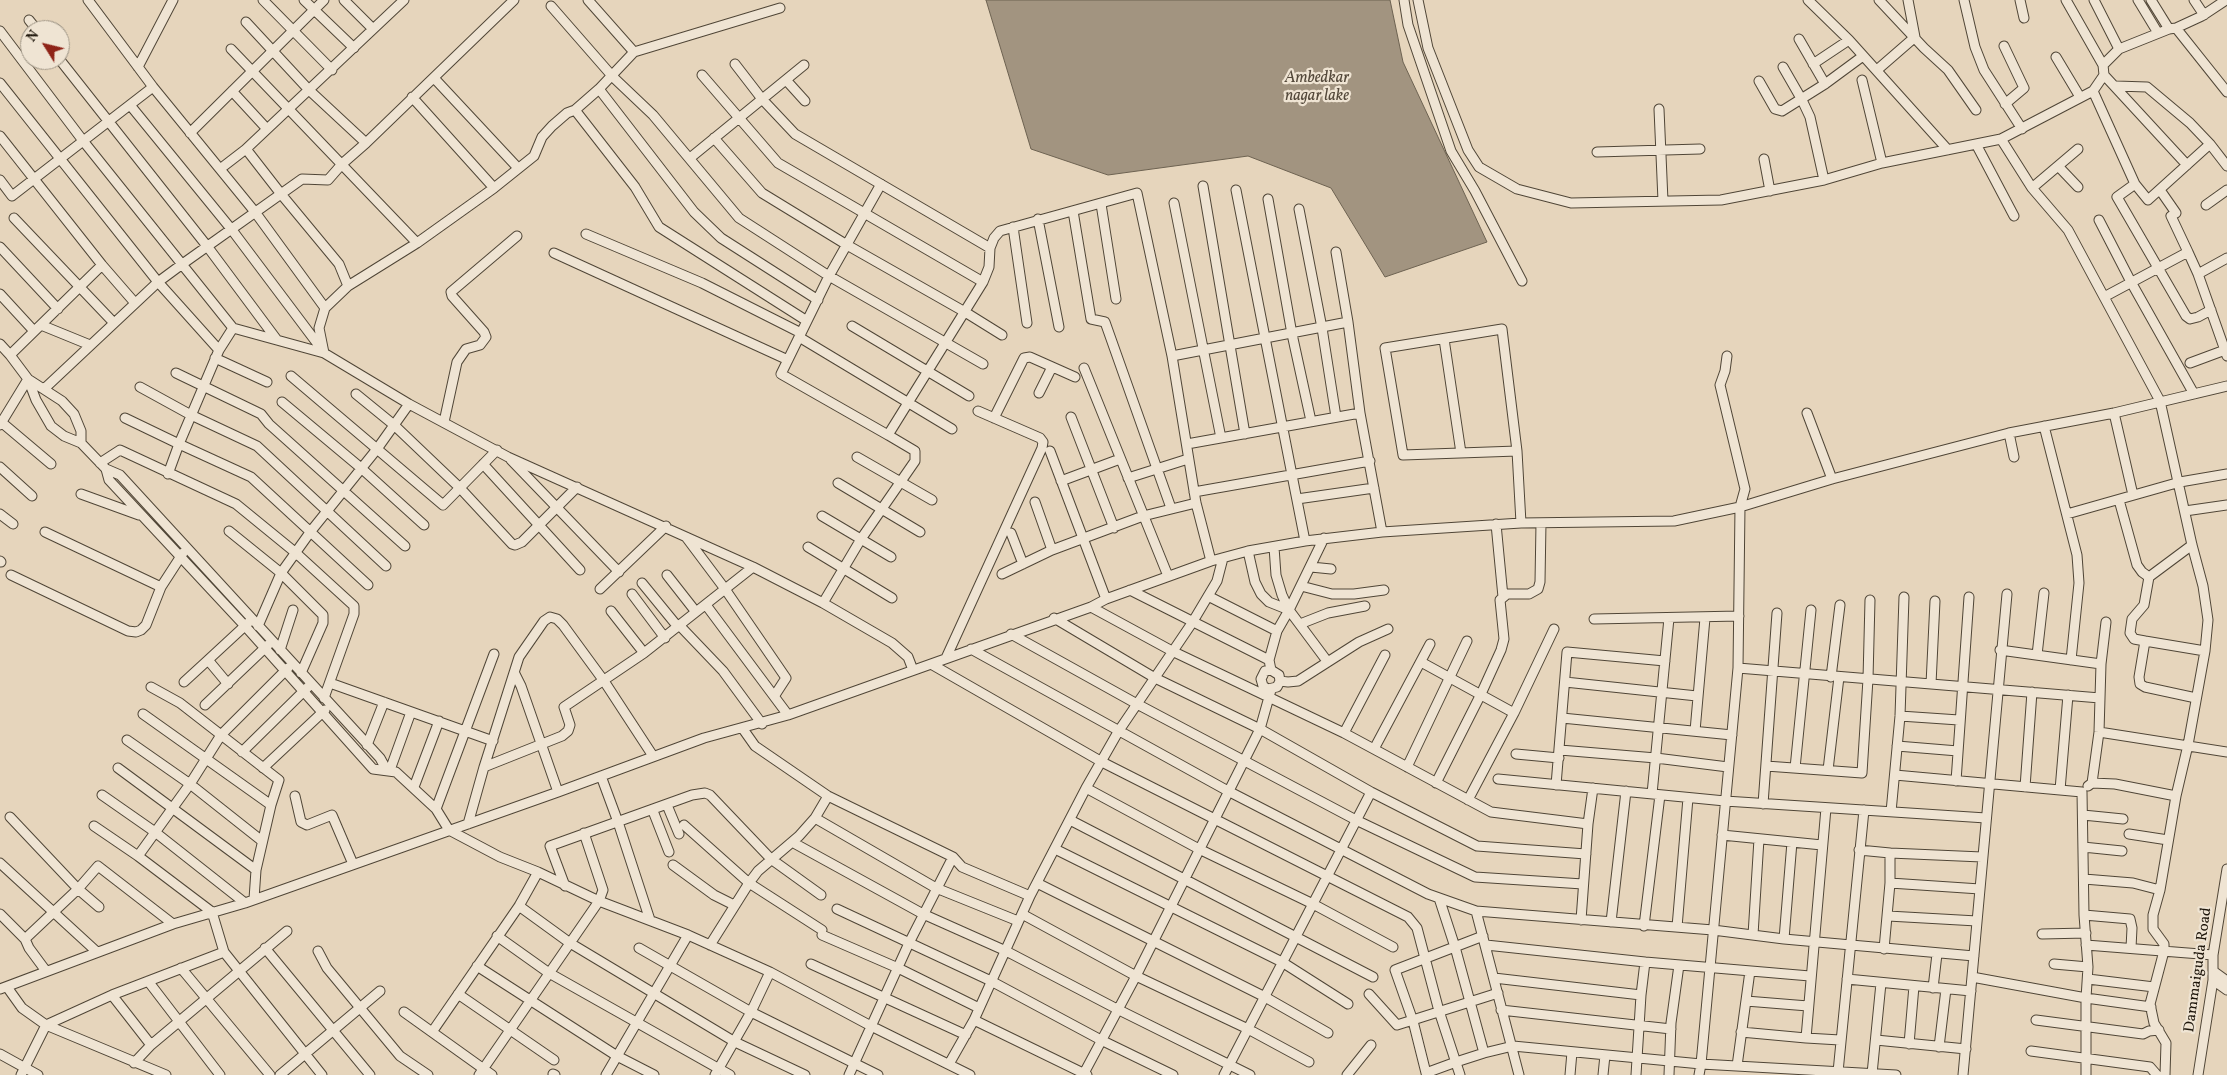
<!DOCTYPE html>
<style>
body{margin:0}
#map{position:relative;width:2227px;height:1075px;overflow:hidden;background:#e6d5bc;font-family:Vollkorn,serif}
canvas{display:block}
.north{position:absolute;left:20px;top:20px;width:50px;height:50px;box-sizing:border-box;background:#efe4d3;border:1px solid #9b9283;border-radius:50%;rotate:306deg;font-size:14px;font-weight:700;line-height:20px;text-align:center;color:#1e160b}
.north::after{content:'';display:block;margin:auto;width:18px;height:22px;background:#8f2418;clip-path:polygon(50% 0,100% 100%,50% 72%,0 100%)}
</style>
<div id="map">
<canvas width="2227" height="1075"></canvas>
<div class="north">N</div>
</div>
<script>
const ctx = document.querySelector('canvas').getContext('2d');
ctx.lineJoin = 'round';
function fill(path, color) { ctx.fillStyle = color; ctx.fill(path, 'evenodd'); }
const poly = rows => new Path2D(rows.map(r => 'M' + r).join(''));
function trace(path, color, width, dash) { ctx.strokeStyle = color; ctx.lineWidth = width; ctx.lineCap = dash ? 'butt' : 'round'; ctx.setLineDash(dash || []); ctx.stroke(path); }
function write(font, color, halo, rows, align = 'center') {
  ctx.font = font + ' Vollkorn,serif'; ctx.lineWidth = 4.5; ctx.setLineDash([]); ctx.textBaseline = 'middle'; ctx.strokeStyle = halo; ctx.fillStyle = color; for (const [text, x, y, turn = 0] of rows) {
    ctx.save(); ctx.translate(x, y); ctx.rotate((+turn || 0) * Math.PI / 180); ctx.textAlign = isNaN(turn) ? turn : align; if (halo) ctx.strokeText(text, 0, 0); ctx.fillText(text, 0, 0); ctx.restore();
  }
}
const water = poly([
 [986,0,1390,0,1403,62,1487,242,1385,277,1331,188,1248,156,1108,175,1031,149,986,0]
]);
const minor = poly([
 [88,0,153,87,255,212,325,308],
 [263,0,332,70],
 [304,0,354,48],
 [344,0,373,29],
 [1404,0,1408,25,1451,151,1475,191,1522,281],
 [1418,0,1428,48,1468,150,1479,167,1517,189,1571,203,1721,200,1824,180,1882,163,2001,139],
 [1808,0,1849,40,1948,150],
 [1879,0,1924,48,1948,70,1976,110],
 [1964,0,1975,47,1984,70,2022,129],
 [2020,0,2024,18],
 [2066,0,2103,65],
 [2094,0,2119,49],
 [2138,0,2158,33],
 [2151,0,2169,29],
 [2194,0,2204,15],
 [551,6,613,77,653,115,739,218,829,276,983,364],
 [29,20,37,30],
 [246,22,309,90,366,143],
 [2176,28,2227,92],
 [0,31,84,142,233,328,324,353,409,404,508,457,753,567,823,603,892,643,908,657,913,670],
 [1799,39,1825,84],
 [2004,46,2024,88,2005,104],
 [231,49,417,243],
 [634,52,780,8],
 [2056,57,2080,97],
 [60,60,207,246,277,340],
 [735,64,762,99,795,134,990,248],
 [1813,64,1849,40],
 [138,67,173,0],
 [1783,67,1802,100,1810,117,1824,180],
 [1877,70,1915,37,1908,0],
 [702,75,778,163,983,282],
 [2104,75,2187,165],
 [434,78,518,168],
 [786,80,805,101],
 [1862,80,1882,163],
 [1759,81,1775,109,1782,111,1825,84,1863,56],
 [0,83,158,282,219,350],
 [2116,86,2147,87,2190,123,2210,144,2227,166],
 [599,89,694,212,721,238,818,300],
 [232,91,267,129],
 [2093,91,2135,184,2117,197,2186,316,2190,319,2198,317,2211,310],
 [412,97,494,188],
 [130,105,232,230,323,351],
 [1659,109,1663,201],
 [575,110,635,187,659,227,807,321],
 [190,133,324,0],
 [0,136,102,265,135,303],
 [714,138,762,193,847,245,965,312,1002,335],
 [1976,144,2014,216],
 [246,149,281,194,339,264,348,286],
 [1597,152,1700,149],
 [690,158,804,65],
 [1764,159,1770,191],
 [2058,166,2078,187],
 [220,169,246,149,404,0],
 [0,180,12,196,153,87],
 [881,184,829,276,781,374,888,435],
 [2135,184,2148,200,2210,144],
 [1203,186,1245,434],
 [2032,188,2078,149],
 [1236,190,1305,541],
 [2160,190,2176,213,2171,216,2188,252],
 [1268,199,1292,334,1311,421],
 [1174,203,1221,438],
 [1101,204,1116,299],
 [2206,205,2227,190],
 [1299,209,1322,328,1336,417],
 [1073,211,1091,319,1105,322,1171,508],
 [14,218,114,323],
 [1038,219,1059,327],
 [2099,220,2131,282,2194,394],
 [1013,227,1027,323],
 [586,234,702,283,801,333],
 [0,247,58,309],
 [1336,252,1348,322,1360,413,1382,532],
 [554,253,788,360],
 [2198,274,2227,258],
 [0,294,34,331],
 [2104,297,2188,252,2198,274,2227,356],
 [41,325,90,345],
 [852,326,969,396],
 [233,328,219,350,179,444,251,477,368,585],
 [799,337,952,429],
 [1444,339,1461,453],
 [0,344,10,355,28,379,36,400,51,426,64,436,81,443,106,469,120,475,380,758,386,769],
 [324,353,319,328,325,308,348,286,417,243,494,188,534,156,542,137,552,126,567,113,575,110,599,89,634,52,588,0],
 [10,355,102,265],
 [1172,356,1348,322],
 [215,358,267,382],
 [2190,363,2225,350],
 [1084,368,1168,576],
 [176,373,261,414,269,424,405,546],
 [291,376,443,505,497,450],
 [28,379,62,401,74,414,81,431,81,443],
 [140,387,191,415,257,446,386,566],
 [44,389,158,282,181,265,302,179,328,180,342,164,366,143,514,0],
 [1039,393,1052,367],
 [356,394,394,425,460,488,512,544,515,545,522,542,577,487],
 [282,402,361,468,424,525],
 [1807,413,1832,479],
 [2114,413,2133,495],
 [1071,417,1114,528],
 [125,418,179,444,168,474],
 [994,418,1024,358,1030,357,1075,377],
 [0,421,51,464],
 [444,422,457,362,466,349,480,345,486,337,484,332,452,296,451,292,517,236],
 [0,425,28,379],
 [2044,426,2077,555,2079,583,2071,660],
 [2009,433,2014,457],
 [1187,444,1360,413],
 [1050,451,1106,599],
 [1517,451,1403,455,1385,348,1502,329,1517,451,1521,523],
 [857,457,932,500],
 [511,460,619,572],
 [100,463,120,450,236,504,296,553,354,606,354,614,324,698],
 [483,464,580,570],
 [0,467,32,496],
 [106,469,109,480,245,626,373,769,396,772,436,809,449,830,500,857,538,872,599,901,688,935,770,972,871,1026,970,1075],
 [1128,478,1188,459],
 [1061,481,1120,459],
 [838,483,920,532],
 [1194,492,1370,461],
 [81,494,139,515],
 [1297,499,1374,488],
 [2119,500,2137,565,2142,572,2149,577],
 [1035,502,1052,550],
 [2185,511,2227,505],
 [0,514,13,524],
 [2067,514,2180,482,2227,474],
 [822,516,891,557],
 [1496,524,1503,597],
 [229,531,281,573,323,615,323,623,301,673],
 [45,532,161,587],
 [1011,533,1023,564],
 [686,537,725,589,786,678,775,695],
 [2192,545,2149,577,2144,605,2132,619,2130,633,2134,639,2145,641,2139,677,2140,684,2145,687,2196,698],
 [808,547,892,598],
 [1274,547,1276,575,1282,595,1289,610,1327,661],
 [1248,551,1255,582,1261,594,1269,602,1289,610],
 [0,561,1,562],
 [1311,567,1331,569],
 [1002,574,1052,550,1143,516,1196,503],
 [11,575,128,631,136,632,141,630,146,625,161,587,183,553],
 [667,575,696,612],
 [642,583,678,627],
 [1301,586,1332,594,1354,594,1384,590],
 [600,589,666,526],
 [1130,590,1269,660],
 [632,594,665,638],
 [1208,596,1277,631],
 [823,603,861,539,915,461,915,451,888,435,983,282,989,267,990,248,994,238,1000,231,1137,193,1172,356,1196,503,1211,561],
 [706,605,788,715],
 [1091,607,1172,651,1344,733,1491,812,1588,824],
 [611,611,644,653],
 [1054,618,1155,678,1260,729,1371,792,1477,846,1586,854],
 [1594,619,1739,616],
 [1300,624,1328,613,1365,606],
 [258,626,281,573,311,531,377,449,409,404],
 [680,626,723,671,762,724],
 [1011,634,1137,704,1356,820,1475,877,1583,884],
 [2145,641,2205,651,2208,620,2203,586,2192,545,2160,401,2068,230,2032,188,2001,139,2093,91,2104,75,2103,65,2119,49,2169,29,2176,28,2202,16,2226,0],
 [971,649,1228,791,1428,894,1476,911,1713,930,1784,939,1974,956],
 [280,650,293,610],
 [2000,650,2101,664,2099,732,2092,783],
 [2037,655,2044,593],
 [946,658,1042,448,1043,442,1040,438,978,411],
 [208,660,248,623],
 [1421,662,1514,713],
 [931,664,1102,762,1408,917,1417,928,1439,1011,1460,1075],
 [2101,664,2106,622],
 [1738,668,2100,698],
 [1271,670,1265,671,1261,679,1263,686,1268,689,1277,687,1280,681,1279,675,1271,670,1269,660,1277,631,1289,610,1324,538],
 [515,674,521,686,558,792],
 [1831,677,1840,605],
 [1280,681,1288,682,1298,681,1359,642,1388,629],
 [184,682,208,660,228,684],
 [1565,682,1697,696],
 [330,683,493,741],
 [1931,684,1935,601],
 [151,687,180,703,279,780,271,805,256,870,254,899],
 [205,705,268,645],
 [143,714,271,805],
 [1900,716,1959,720],
 [1562,718,1732,735],
 [743,729,755,746,828,796,953,857,962,867,1030,896],
 [1695,731,1705,618],
 [2099,732,2227,752],
 [1344,733,1385,655],
 [127,740,190,784,262,841],
 [367,745,384,702],
 [1897,746,1958,751],
 [1374,749,1430,644],
 [1560,750,1656,758,1728,767],
 [242,752,308,687],
 [1516,754,1559,758],
 [1766,766,1862,773,1868,679,1870,600],
 [484,767,562,736,568,731,570,725,564,707,644,653,753,567],
 [1407,767,1467,641],
 [118,768,256,870],
 [263,768,325,710],
 [1795,768,1811,610],
 [390,770,411,712],
 [1828,770,1839,677],
 [1895,775,2082,792,2084,915,2088,967,2086,998,2086,1075],
 [601,776,618,822,650,920],
 [1498,779,1725,801,1986,818],
 [1956,781,1969,597],
 [1436,783,1481,694,1501,650,1504,639,1500,600,1507,594,1529,594,1538,589,1540,582,1541,523],
 [1556,785,1567,652,1665,661],
 [2088,786,2092,783,2115,784,2176,796],
 [414,787,439,721],
 [2025,787,2032,692],
 [1086,788,1199,849,1313,904,1393,947],
 [2060,790,2068,695],
 [1652,794,1669,618],
 [102,795,155,832,245,903],
 [295,796,301,822,307,825,332,815,353,864],
 [1468,800,1514,713,1554,629],
 [1763,804,1777,613],
 [667,805,679,834],
 [1826,808,1806,1038,1840,1040],
 [436,809,494,654],
 [653,811,669,852],
 [1891,812,1900,716,1904,597],
 [2083,815,2123,819],
 [10,817,78,889,99,907],
 [815,818,936,888,1018,921],
 [1070,820,1373,977],
 [468,824,484,767,519,657,544,621,550,617,557,619,563,625,604,681,653,756],
 [684,825,749,883,822,930],
 [94,826,138,856,212,912,224,952,322,1075],
 [2129,834,2168,840],
 [1722,835,1822,845],
 [792,842,923,914,1006,951,1117,1009,1250,1075],
 [2083,847,2122,851],
 [1055,849,1282,962,1348,1004],
 [1859,850,1890,853],
 [138,856,190,784,221,735,288,668],
 [0,863,97,952],
 [673,865,714,895,734,905],
 [2084,879,2133,883,2160,890],
 [1037,883,1265,997,1328,1033],
 [1890,883,1980,889],
 [565,886,550,846,692,795,705,793,710,795,771,859,821,895],
 [1439,898,1455,947,1484,1053],
 [519,906,570,943,735,1042,805,1075],
 [837,909,991,981,1101,1040,1173,1075],
 [1476,911,1519,1075],
 [0,914,25,939,29,948,46,971],
 [1022,914,1136,976,1248,1029,1309,1062],
 [2084,915,2130,919,2132,928,2131,948],
 [1888,916,1977,921],
 [1581,920,1588,824,1593,788],
 [1611,922,1626,791],
 [1644,926,1660,795],
 [1677,927,1688,798],
 [2042,934,2086,933],
 [822,935,898,968,979,1008],
 [1753,935,1759,839],
 [497,936,549,973,730,1075],
 [25,939,78,889,98,866,173,924],
 [1784,939,1792,842],
 [710,945,749,883,758,871,799,836,815,818,828,796],
 [1486,945,1645,962,1810,976],
 [2086,945,2213,955],
 [265,948,370,1075],
 [639,948,751,1012,878,1075],
 [1884,949,1890,883,1890,853,1982,857],
 [318,951,327,968,400,1056,428,1075],
 [811,964,966,1035],
 [2054,964,2088,967],
 [477,966,617,1056,654,1075],
 [181,968,270,1075],
 [2213,971,2227,981],
 [1972,977,2086,998,2151,1007],
 [1494,978,1641,995,1636,1075],
 [1847,979,1971,991],
 [2088,979,2154,987],
 [2213,980,2227,990],
 [148,981,220,1075],
 [7,987,22,1008,46,1025,166,1075],
 [1933,988,1937,954],
 [0,989,173,924,245,903,558,792,704,738,788,715,1091,607,1106,599,1211,561,1248,551,1305,541,1382,532,1521,523,1674,521,1740,507,1832,479,2009,433,2114,413,2227,386],
 [458,994,554,1060],
 [1369,994,1397,1025,1498,993],
 [112,995,151,1045],
 [1641,995,1645,962],
 [1746,1001,1808,1006],
 [1501,1010,1671,1029],
 [404,1012,492,1075],
 [974,1020,1087,1075],
 [2036,1020,2143,1034,2149,1031,2159,1030],
 [432,1032,519,906,538,872],
 [1741,1032,1806,1038],
 [1876,1040,1966,1049],
 [1909,1044,1914,986],
 [1939,1047,1946,989],
 [2031,1051,2150,1067,2157,1075],
 [0,1054,38,1075],
 [134,1063,151,1045,287,931],
 [949,1064,974,1020,1030,896,1086,788,1118,732,1192,623,1217,581,1223,558],
 [1737,1066,1750,971],
 [1838,1072,1864,810],
 [1426,1073,1413,1021,1395,970,1483,936],
 [553,1074,555,1075],
 [1872,1074,1881,983],
 [21,1075,46,1025,112,995,224,952],
 [280,1075,380,991],
 [479,1075,599,901,603,890,584,833],
 [606,1075,688,935],
 [715,1075,751,1012,770,972],
 [849,1075,909,943,953,857],
 [1083,1075,1136,976,1260,729,1271,690],
 [1224,1075,1371,792],
 [1347,1075,1371,1045],
 [1427,1075,1426,1073,1456,1062,1484,1053,1513,1046,1701,1064,1738,668,1740,507,1745,489,1720,385,1725,371,1727,356],
 [1570,1075,1572,1052],
 [1603,1075,1605,1055],
 [1669,1075,1671,1023,1679,965],
 [1699,1075,1701,1064,1896,1075],
 [1963,1075,2007,594],
 [2165,1075,2166,1043,2154,1023,2150,1004,2164,951,2164,944,2153,929,2153,915,2160,890,2176,796,2188,745,2205,651],
 [2198,1075,2213,980,2213,955,2227,869]
]);
const streetNames = [
 ["Dammaiguda Road",2199,970,-82]
];
const waterNames = [
 ["Ambedkar",1317,79],
 ["nagar lake",1317,97]
];
fill(water, '#a29480');
trace(water, '#6d6251', 1);
trace(minor, '#504637', 11);
trace(minor, '#efe4d3', 9);
write('15px', '#1e160b', '#efe4d3', streetNames);
write('italic 16px', '#53483a', '#efe4d3', waterNames);
</script>
